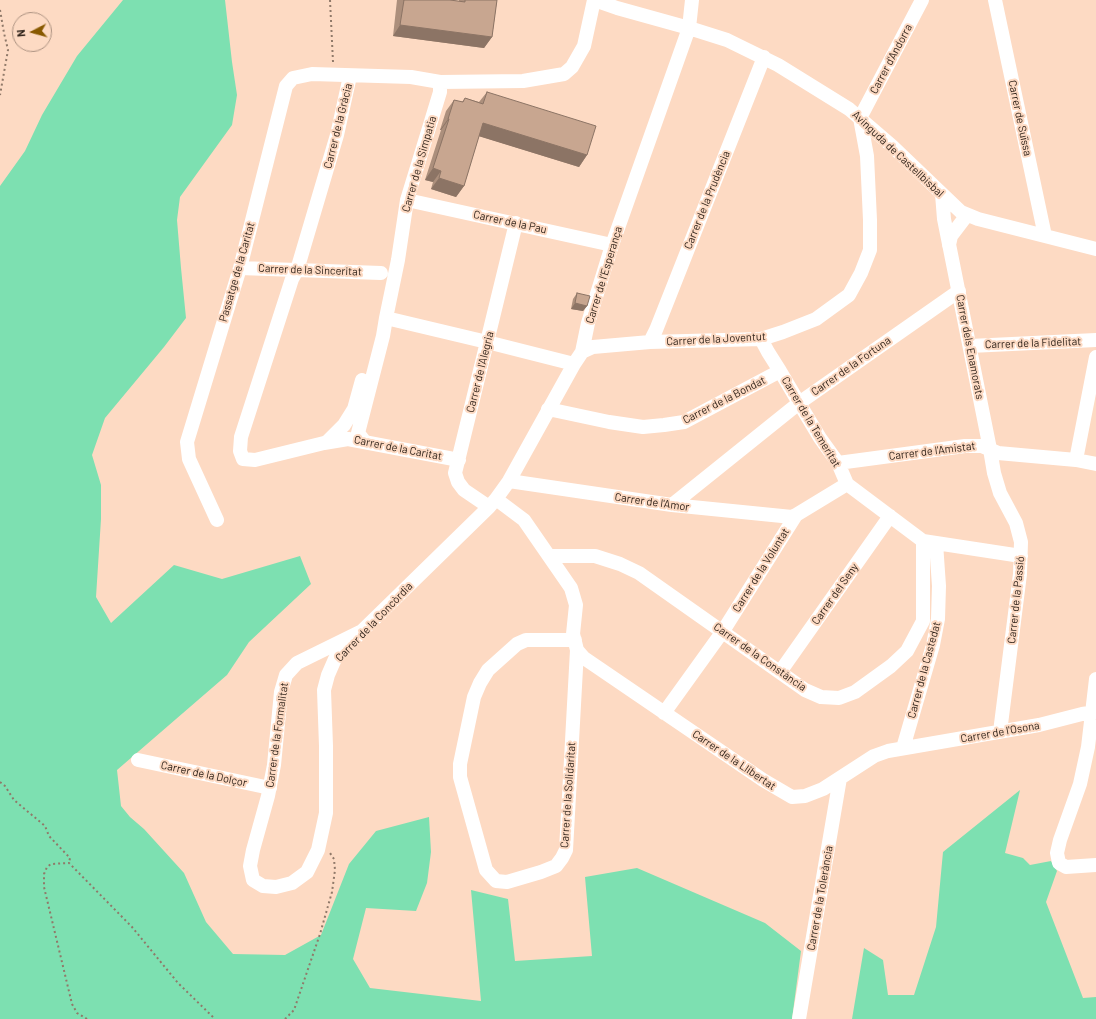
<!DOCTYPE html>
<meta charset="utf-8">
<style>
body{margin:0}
#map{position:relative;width:1096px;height:1019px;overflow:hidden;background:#fddac3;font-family:Barlow,sans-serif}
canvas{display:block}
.north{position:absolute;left:12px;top:12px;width:40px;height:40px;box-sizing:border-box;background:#fddac3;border:1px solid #ab9180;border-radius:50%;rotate:264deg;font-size:11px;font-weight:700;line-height:16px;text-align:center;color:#31241b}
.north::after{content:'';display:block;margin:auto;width:14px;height:18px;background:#885900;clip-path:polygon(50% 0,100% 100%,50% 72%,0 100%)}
</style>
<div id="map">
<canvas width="1096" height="1019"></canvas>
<div class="north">N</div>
</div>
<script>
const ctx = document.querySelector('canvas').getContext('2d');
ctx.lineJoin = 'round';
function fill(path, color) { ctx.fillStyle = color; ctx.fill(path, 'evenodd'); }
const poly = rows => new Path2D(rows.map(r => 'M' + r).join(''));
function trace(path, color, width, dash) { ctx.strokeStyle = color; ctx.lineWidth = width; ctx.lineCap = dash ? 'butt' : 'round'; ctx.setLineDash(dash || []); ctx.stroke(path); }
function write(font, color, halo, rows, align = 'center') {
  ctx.font = font + ' Barlow,sans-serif'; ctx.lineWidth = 4; ctx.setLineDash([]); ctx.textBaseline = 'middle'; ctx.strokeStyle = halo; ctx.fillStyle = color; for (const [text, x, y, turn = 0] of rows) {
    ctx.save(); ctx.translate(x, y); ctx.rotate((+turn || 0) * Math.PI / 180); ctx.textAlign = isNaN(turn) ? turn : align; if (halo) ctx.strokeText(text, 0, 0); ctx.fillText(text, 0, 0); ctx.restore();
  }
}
const green = poly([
 [123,0,225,0,232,62,237,95,232,125,180,197,177,220,181,268,186,318,164,347,105,418,92,455,101,485,101,519,96,597,111,623,174,565,222,579,300,556,311,584,249,642,227,675,117,770,121,806,130,817,144,829,184,873,206,922,233,954,285,955,321,935,349,864,376,831,429,817,431,852,427,883,416,911,366,908,353,959,370,988,481,1001,471,890,508,899,515,961,592,956,585,877,637,868,765,923,801,951,792,1019,0,1019,0,186,25,151,42,115,77,56],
 [1020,790,1005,853,1023,858,1030,865,1051,861,1057,871,1046,902,1083,998,1096,997,1096,1019,852,1019,864,948,883,960,888,995,914,995,936,927,943,852]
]);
const path = poly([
 [330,0,333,62],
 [0,10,4,33,8,50,0,95],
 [0,782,5,786,14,800,45,826,49,836,70,858,69,863],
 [87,1019,77,1013,72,1004,44,887,44,874,47,867,51,864,69,863,132,927,178,983,215,1019],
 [285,1019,294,1010,320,934,332,892,335,870,334,859,330,853]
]);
const street = poly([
 [594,0,617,8,689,28,727,40,778,65,849,109,892,146,961,212,978,219,1096,249],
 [995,0,1045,236],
 [350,76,337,135,297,270,292,279,241,437,240,451,243,459,255,460,324,443,348,439,459,460],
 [942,194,944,219,990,449,994,473,1000,493,1016,523,1021,542,1020,574,1000,732],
 [407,200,612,245],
 [949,245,951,236,967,215],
 [240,268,381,273],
 [386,318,487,342,574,364],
 [761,339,768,352,780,371,799,403,820,438,838,463,847,484,923,541,1021,556],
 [650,342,656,330,764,57],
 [970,346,1096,340],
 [582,352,593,347,650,342,761,339,783,332,816,319,849,295,861,273,870,250,870,220,867,156,860,118,922,0],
 [548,409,609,422,643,427,664,425,684,422,780,371],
 [327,442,344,425,354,409,362,380],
 [365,442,358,433,383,336,386,318,398,260,407,200,440,92,440,82],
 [1076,460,1096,357],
 [838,463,965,446,982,446,998,453,1076,460,1096,464],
 [509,481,672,505,792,517,796,515],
 [496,499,524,520,571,588,576,605,573,634,577,650,566,850,562,858,556,866,541,872,507,882,496,881,486,870,460,777,460,764,474,697,480,683,488,670,517,644,526,640,575,640],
 [672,505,799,403,959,291],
 [489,507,464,490,458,482,455,473,516,223],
 [217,520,189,459,187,442,240,268,286,86,293,78,312,74,411,77,440,82,523,81,564,74,572,67,584,46,594,0],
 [549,556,595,556,620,564,639,573,805,690,821,697,839,698,855,692,891,666,907,651,923,621,923,541],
 [362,631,297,663,286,675,281,692,274,765,268,796,253,850,250,866,253,880,263,886,276,887,292,883,307,872,318,850,326,813,326,746,324,690,328,675,335,659,362,631,489,507,496,499,509,481,574,364,582,352,588,323,612,245,689,28,692,0],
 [577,650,584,658,763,780,792,797,805,796,823,789,874,756,888,751,1039,725,1082,714,1096,712],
 [780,672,890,516],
 [1096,679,1088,747,1080,784,1060,840,1057,853,1059,863,1066,867,1096,865],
 [664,713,723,631,796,515,847,484],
 [903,748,933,645,938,619,939,586,936,543],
 [138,760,270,788],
 [799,1019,840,778]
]);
const wall = poly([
 [397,0,450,0,459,1,459,0,497,0,492,37,484,48,393,36],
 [487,92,587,155,579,167,479,136,464,186,456,197,431,189,433,182,425,180,441,130,440,130,446,111,454,100,462,102,465,98,479,102],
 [577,293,587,306,583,311,571,309,573,299]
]);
const shadedWall = poly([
 [400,25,492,37,484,48,393,36],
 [448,119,449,119,441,130,440,130],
 [483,123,587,155,579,167,475,135],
 [433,168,441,171,433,182,425,180],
 [439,178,464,186,456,197,431,189],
 [575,303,587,306,583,311,571,309]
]);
const building = poly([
 [404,0,450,0,465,2,465,0,497,0,492,37,400,25,404,0],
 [487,92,596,126,587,155,483,123,464,186,439,178,441,171,433,168,449,119,448,119,454,100,463,102,465,98,483,104,487,92],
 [577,293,590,296,587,306,575,303,577,293]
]);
const streetNames = [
 ["Carrer d'Andorra",891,59,-62],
 ["Carrer de Suïssa",1020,118,78],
 ["Carrer de la Gràcia",338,126,-76],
 ["Avinguda de Castellbisbal",898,154,43],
 ["Carrer de la Simpatia",419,164,-74],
 ["Carrer de la Prudència",707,200,-68],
 ["Carrer de la Pau",510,222,12],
 ["Carrer de la Sinceritat",310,270,2],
 ["Passatge de la Caritat",237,272,-74],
 ["Carrer de l'Esperança",604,275,-73],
 ["Carrer de la Joventut",716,339,-3],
 ["Carrer de la Fidelitat",1033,343,-2],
 ["Carrer dels Enamorats",970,347,79],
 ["Carrer de la Fortuna",851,366,-35],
 ["Carrer de l'Alegria",480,372,-76],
 ["Carrer de la Bondat",724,400,-27],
 ["Carrer de la Temeritat",811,422,59],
 ["Carrer de la Caritat",398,448,11],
 ["Carrer de l'Amistat",932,451,-7],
 ["Carrer de l'Amor",652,502,8],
 ["Carrer de la Voluntat",761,570,-58],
 ["Carrer del Seny",835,594,-55],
 ["Carrer de la Passió",1016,600,-84],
 ["Carrer de la Concòrdia",374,622,-46],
 ["Carrer de la Constància",760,657,35],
 ["Carrer de la Castedat",924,670,-75],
 ["Carrer de l'Osona",1000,732,-10],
 ["Carrer de la Formalitat",277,735,-82],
 ["Carrer de la Llibertat",734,760,34],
 ["Carrer de la Dolçor",204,774,12],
 ["Carrer de la Solidaritat",568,795,-86],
 ["Carrer de la Tolerància",820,898,-80]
];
fill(green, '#7de0b1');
trace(path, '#907969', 2, [2, 3]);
trace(street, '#fff', 14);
fill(wall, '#ac8f7c');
fill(shadedWall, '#8c7465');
fill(building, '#c8a690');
trace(building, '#8c7465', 1);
write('11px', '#31241b', '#fddac3', streetNames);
</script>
